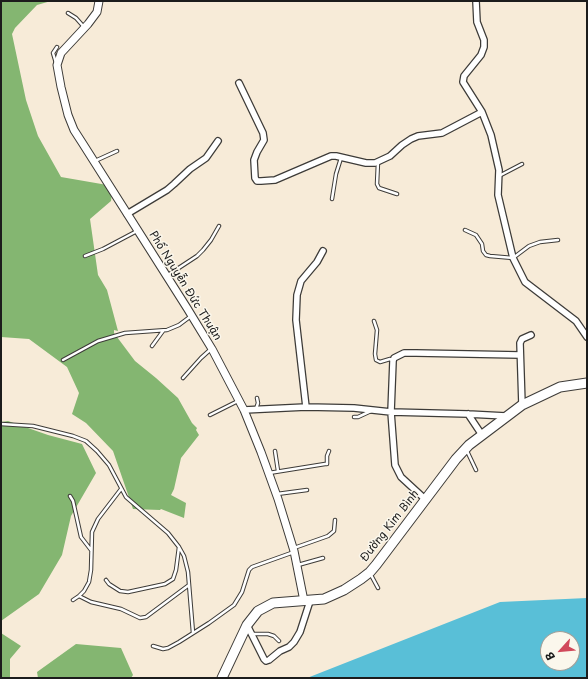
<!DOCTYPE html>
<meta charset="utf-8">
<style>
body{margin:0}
#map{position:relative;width:588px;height:679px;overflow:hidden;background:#f7ebd8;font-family:"Playpen Sans",sans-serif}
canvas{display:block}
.frame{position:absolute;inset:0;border:2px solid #1c1c1c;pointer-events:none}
.north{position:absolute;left:540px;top:631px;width:40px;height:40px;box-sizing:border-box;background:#fbf7ec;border:1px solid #a29f99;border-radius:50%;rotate:243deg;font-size:11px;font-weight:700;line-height:16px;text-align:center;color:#1c1c1c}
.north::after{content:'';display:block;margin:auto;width:14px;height:18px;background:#d1495b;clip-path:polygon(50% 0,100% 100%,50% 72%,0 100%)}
</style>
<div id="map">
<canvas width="588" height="679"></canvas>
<div class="frame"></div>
<div class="north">B</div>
</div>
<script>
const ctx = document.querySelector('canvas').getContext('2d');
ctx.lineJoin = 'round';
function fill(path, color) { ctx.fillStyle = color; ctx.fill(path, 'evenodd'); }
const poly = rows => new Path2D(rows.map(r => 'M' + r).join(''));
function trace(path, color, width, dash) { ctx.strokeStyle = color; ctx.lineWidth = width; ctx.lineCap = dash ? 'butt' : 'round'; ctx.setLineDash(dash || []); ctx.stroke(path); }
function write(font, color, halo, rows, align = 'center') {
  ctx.font = font + ' "Playpen Sans",sans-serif'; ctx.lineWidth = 3; ctx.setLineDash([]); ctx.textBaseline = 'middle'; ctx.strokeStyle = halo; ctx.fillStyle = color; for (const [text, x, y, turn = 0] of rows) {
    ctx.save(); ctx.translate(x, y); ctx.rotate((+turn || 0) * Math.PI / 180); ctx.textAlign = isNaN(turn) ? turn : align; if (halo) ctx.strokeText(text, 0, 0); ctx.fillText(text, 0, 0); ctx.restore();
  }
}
const forest = poly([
 [1,1,51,1,37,5,15,28,12,34,26,100,38,136,61,177,113,186,111,201,90,219,98,275,107,290,118,331,114,330,114,333,135,361,156,378,178,398,192,423,197,428,196,430,199,435,181,458,174,489,171,495,186,503,184,518,161,509,160,510,133,509,113,451,86,423,72,414,79,393,67,367,29,339,1,337],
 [8,421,48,435,82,444,96,473,71,516,62,555,39,594,1,621,1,422],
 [1,633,21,646,10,659,10,678,1,678],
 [76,644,121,648,133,675,131,678,38,678,37,672]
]);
const water = poly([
 [587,598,587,678,307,678,500,602],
 [548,639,572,639,572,663,548,663]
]);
const service = poly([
 [68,13,76,18,84,27],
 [56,63,53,53,57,47],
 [95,161,117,151],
 [378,162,377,184,379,188,397,194],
 [499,176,522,164],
 [332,199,336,174,341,158],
 [465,230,476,235,482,244,483,251,486,255,490,256,513,258,529,246,540,242,558,240],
 [85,256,103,249,137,231],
 [168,275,197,256,203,250,211,240,219,226],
 [374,321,377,330,375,354,376,360,380,362,390,359,393,361],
 [152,346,163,331],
 [63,360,98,341,125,333,167,330,179,325,191,316],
 [183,378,201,358,211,349],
 [256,409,258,403,257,398],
 [210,415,238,401],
 [354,417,358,417,371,411],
 [1,424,33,426,73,436,86,441,97,451,109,465,126,497,168,533,179,547,184,556,188,572,193,633],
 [275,451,278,471],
 [467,451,476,470],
 [269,473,325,464,327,464,327,456,329,451],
 [277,494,307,490],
 [70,496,73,501,81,537,91,550],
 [294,548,328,536,334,531,335,520],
 [298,565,323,558],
 [371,575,378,588],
 [106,580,109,584,120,591,128,592,165,584,173,579,176,570,179,547],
 [79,596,91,602,121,609,140,618,146,617,189,585],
 [73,600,79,596,84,591,89,582,91,570,92,532,98,519,121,489],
 [252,634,268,634,274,636,279,641],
 [153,646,163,649,168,648,179,642,209,623,234,605,242,592,249,570,252,567,294,552]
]);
const minor = poly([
 [476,1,477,22,484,40,484,47,481,55,464,76,463,82,482,112,491,135,499,170,498,195,513,258,525,282,576,321,587,337],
 [239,83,263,133,264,140,257,152,254,160,255,178,257,181,261,181,275,180,331,156,336,156,366,163,375,163,390,156,402,145,411,139,418,136,442,133,482,112],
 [127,214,167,190,174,184,190,169,206,158,218,141],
 [522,405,520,343,522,339,531,335],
 [306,407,296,320,297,295,301,281,317,262,323,251],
 [244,410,306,407,354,408,391,412,468,414,506,416],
 [468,414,482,435],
 [426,500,401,477,395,465,391,412,393,361,394,358,404,353,416,353,520,355],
 [247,625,264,659,266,661,269,660,280,651,289,647,294,642,300,632,310,601]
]);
const tertiary = poly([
 [99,1,97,12,88,24,61,53,57,65,61,87,68,115,74,130,83,144,187,308,212,349,244,410,261,452,278,499,294,551,304,601]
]);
const primary = poly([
 [222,678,247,625,258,611,273,603,324,599,344,590,361,579,370,572,376,565,456,459,469,445,522,405,560,387,587,383]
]);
const streetNames = [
 ["Phố Nguyễn Đức Thuận",185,286,58],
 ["Đường Kim Bình",390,526,-52]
];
fill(forest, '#84b671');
fill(water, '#59bfd7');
trace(service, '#3d3b38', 4.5);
trace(minor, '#3d3b38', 8);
trace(tertiary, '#3d3b38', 9);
trace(primary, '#3d3b38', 11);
trace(service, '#fff', 2.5);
trace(minor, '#fff', 5.5);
trace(tertiary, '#fff', 7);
trace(primary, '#fff', 9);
write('11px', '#1c1c1c', '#fbf7ec', streetNames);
</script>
